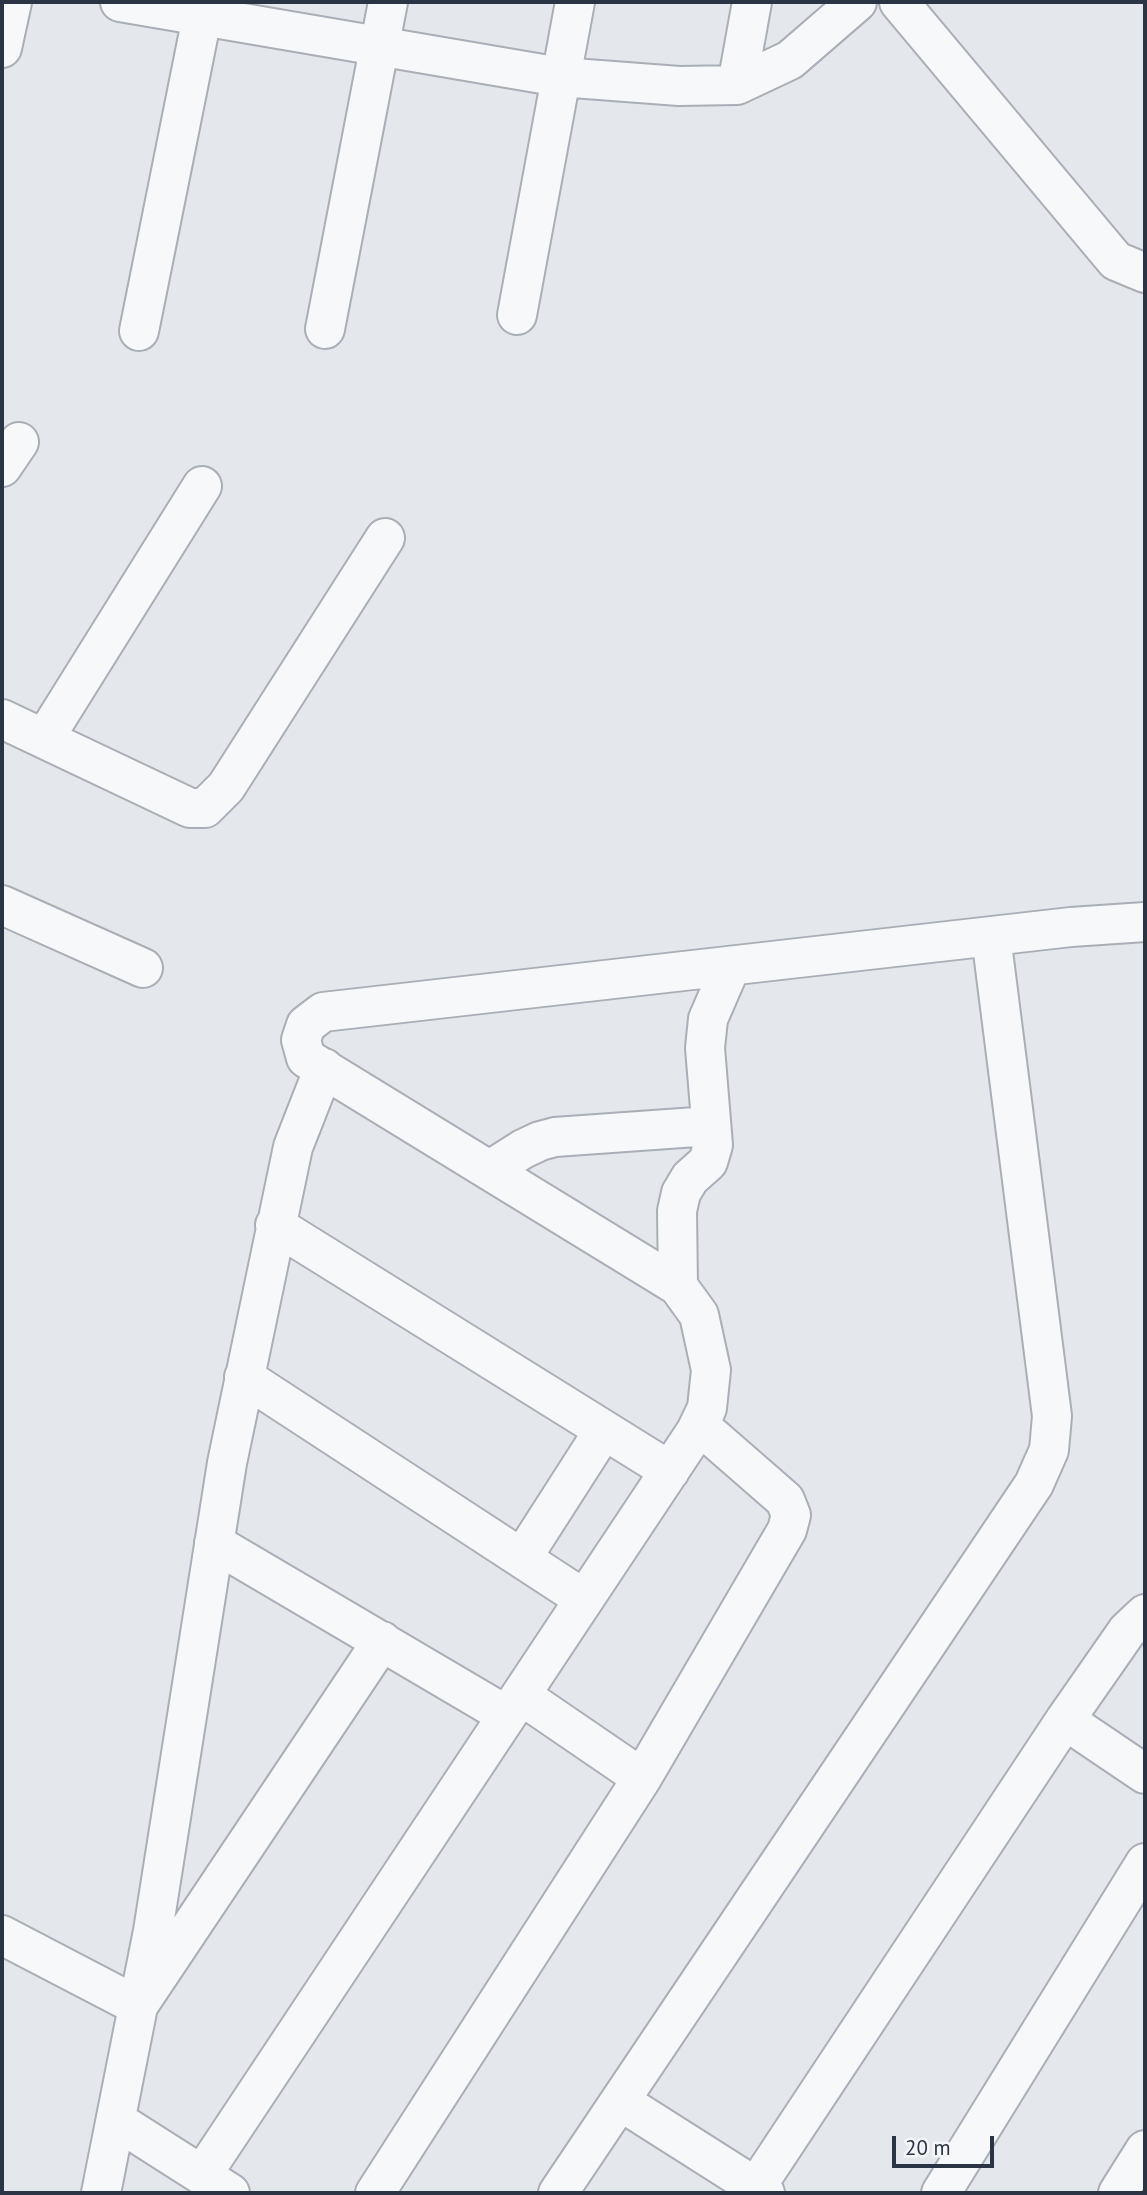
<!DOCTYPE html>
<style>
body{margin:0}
#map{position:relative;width:1147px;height:2195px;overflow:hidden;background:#e4e7ec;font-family:"PT Sans",sans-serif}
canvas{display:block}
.frame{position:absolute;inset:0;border:4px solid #2b3445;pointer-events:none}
.scale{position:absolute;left:892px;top:2136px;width:102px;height:32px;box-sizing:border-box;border:4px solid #2b3445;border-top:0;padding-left:9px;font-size:21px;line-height:24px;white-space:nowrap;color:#2b3445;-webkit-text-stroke:5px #f4f6f9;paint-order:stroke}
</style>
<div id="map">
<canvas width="1147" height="2195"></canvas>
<div class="frame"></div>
<div class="scale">20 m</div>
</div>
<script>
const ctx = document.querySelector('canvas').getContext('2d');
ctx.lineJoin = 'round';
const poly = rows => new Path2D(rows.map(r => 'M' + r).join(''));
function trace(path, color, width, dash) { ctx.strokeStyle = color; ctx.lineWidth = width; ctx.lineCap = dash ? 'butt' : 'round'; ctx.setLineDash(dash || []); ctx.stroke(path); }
const minor = poly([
 [120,2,560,77,679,86,737,85,790,60,857,2],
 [899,2,1116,261,1145,273],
 [2,48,12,2],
 [737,85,752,2],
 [517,315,575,2],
 [325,329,388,2],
 [139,331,205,2],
 [2,467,19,442],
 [2,719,190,808,205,808,226,787,385,538],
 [44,739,202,486],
 [2,905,143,968],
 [490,1170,523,1149,540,1141,555,1137,710,1126],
 [275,1225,670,1471],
 [678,1286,677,1211,681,1193,690,1178,708,1162,713,1145,705,1048,708,1019,731,966],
 [244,1377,584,1599],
 [214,1543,506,1715],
 [522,1558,604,1430],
 [522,1696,642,1778],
 [1065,1720,1145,1774],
 [2,1935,138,2006,382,1641],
 [620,2101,765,2193],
 [117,2121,230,2193],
 [202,2175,696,1431,707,1408,711,1370,699,1315,678,1286,306,1058,301,1040,306,1025,323,1012,1071,927,1145,922],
 [756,2187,1065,1720,1127,1631,1145,1614],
 [101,2193,153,1931,227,1463,293,1147,324,1068],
 [375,2193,642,1778,787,1530,791,1515,785,1500,699,1425],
 [558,2193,1034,1484,1049,1450,1052,1416,991,936],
 [941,2193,1145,1863],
 [1118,2193,1145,2150]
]);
trace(minor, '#a9aeb7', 42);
trace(minor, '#f7f8fa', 38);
</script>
